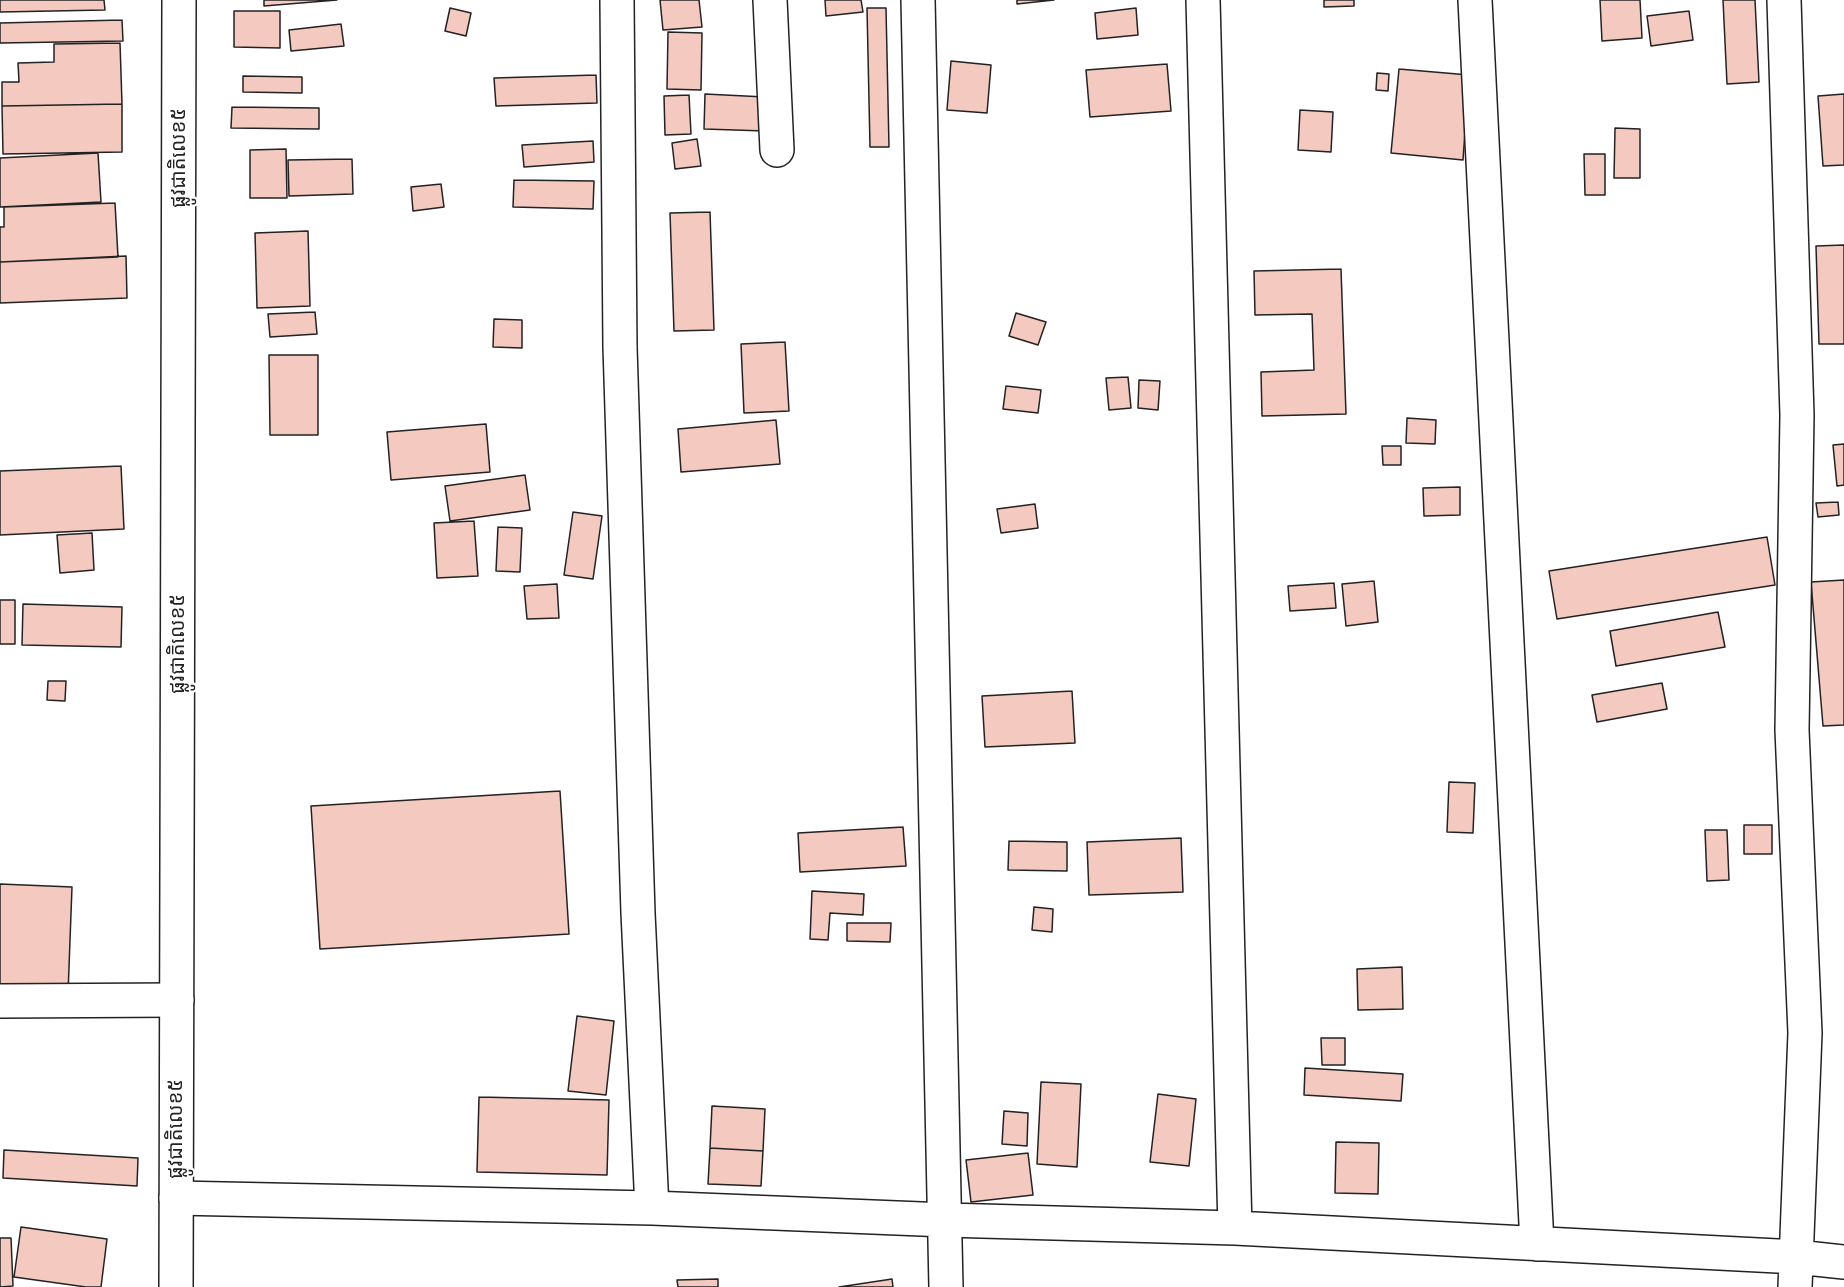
<!DOCTYPE html>
<meta charset="utf-8">
<style>
body{margin:0}
canvas{display:block;background:#fff}
</style>
<canvas width="1844" height="1287"></canvas>
<script>
const ctx = document.querySelector('canvas').getContext('2d');
ctx.lineJoin = 'round';
function fill(path, color) { ctx.fillStyle = color; ctx.fill(path, 'evenodd'); }
const poly = rows => new Path2D(rows.map(r => 'M' + r).join(''));
function trace(path, color, width, dash) { ctx.strokeStyle = color; ctx.lineWidth = width; ctx.lineCap = dash ? 'butt' : 'round'; ctx.setLineDash(dash || []); ctx.stroke(path); }
function write(font, color, halo, rows, align = 'center') {
  ctx.font = font + ' Manrope,"Noto Sans Khmer",sans-serif'; ctx.lineWidth = 4.5; ctx.setLineDash([]); ctx.textBaseline = 'middle'; ctx.strokeStyle = halo; ctx.fillStyle = color; for (const [text, x, y, turn = 0] of rows) {
    ctx.save(); ctx.translate(x, y); ctx.rotate((+turn || 0) * Math.PI / 180); ctx.textAlign = isNaN(turn) ? turn : align; if (halo) ctx.strokeText(text, 0, 0); ctx.fillText(text, 0, 0); ctx.restore();
  }
}
const building = poly([
 [0,0,104,0,105,10,0,12,0,0],
 [264,0,337,0,264,6,264,0],
 [660,0,699,0,702,27,663,30,660,0],
 [825,0,861,0,863,12,826,16,825,0],
 [1017,0,1054,0,1017,4,1017,0],
 [1324,0,1354,0,1354,6,1324,7,1324,0],
 [1600,0,1640,0,1642,38,1602,41,1600,0],
 [1723,0,1755,0,1759,82,1727,84,1723,0],
 [450,8,471,13,466,36,445,31,450,8],
 [867,8,886,8,889,147,870,147,867,8],
 [1136,8,1138,35,1097,39,1095,13,1136,8],
 [234,11,280,11,280,48,234,47,234,11],
 [1689,11,1693,40,1651,46,1647,16,1689,11],
 [122,20,123,41,0,43,0,23,122,20],
 [341,24,344,46,291,51,289,30,341,24],
 [668,32,702,33,701,90,667,89,668,32],
 [120,43,122,104,2,106,2,82,19,82,18,63,54,62,54,44,120,43],
 [951,61,991,65,987,113,947,110,951,61],
 [1167,64,1171,111,1090,117,1086,70,1167,64],
 [1399,69,1469,75,1463,160,1391,153,1399,69],
 [1377,73,1389,74,1388,91,1376,90,1377,73],
 [596,75,597,103,496,106,494,78,596,75],
 [243,76,302,77,302,93,243,92,243,76],
 [705,94,765,97,765,131,704,129,705,94],
 [1844,94,1844,165,1823,166,1818,96,1844,94],
 [689,95,691,134,665,135,664,96,689,95],
 [122,104,122,152,3,154,2,106,122,104],
 [232,107,319,108,319,129,231,128,232,107],
 [1300,110,1333,112,1331,152,1298,150,1300,110],
 [1615,128,1640,129,1640,178,1614,178,1615,128],
 [697,139,701,166,675,169,672,143,697,139],
 [593,141,594,162,524,167,522,145,593,141],
 [286,149,287,198,250,198,250,150,286,149],
 [98,153,101,202,0,207,0,158,98,153],
 [1584,154,1605,154,1605,195,1585,195,1584,154],
 [352,159,353,194,289,196,288,160,352,159],
 [514,180,594,181,593,209,513,207,514,180],
 [441,184,444,207,413,211,411,187,441,184],
 [115,203,118,257,0,262,0,227,4,227,4,207,115,203],
 [710,212,714,330,674,331,670,213,710,212],
 [308,231,310,306,257,308,255,233,308,231],
 [1844,245,1844,344,1819,344,1816,246,1844,245],
 [126,256,127,298,0,303,0,262,126,256],
 [1341,269,1346,414,1262,416,1261,372,1314,370,1312,314,1255,315,1254,271,1341,269],
 [315,312,317,334,270,337,268,314,315,312],
 [1016,313,1046,322,1038,345,1009,336,1016,313],
 [494,319,522,320,522,348,493,347,494,319],
 [785,342,789,411,744,413,741,344,785,342],
 [269,355,318,355,318,435,270,435,269,355],
 [1128,377,1131,408,1109,410,1106,378,1128,377],
 [1139,380,1160,381,1158,410,1138,408,1139,380],
 [1006,386,1041,390,1038,413,1003,409,1006,386],
 [1407,418,1436,420,1435,444,1406,443,1407,418],
 [776,420,780,464,681,472,678,429,776,420],
 [486,424,490,472,391,480,387,432,486,424],
 [1844,444,1844,485,1837,486,1833,445,1844,444],
 [1382,446,1401,446,1401,465,1383,465,1382,446],
 [121,466,124,529,0,535,0,471,121,466],
 [525,475,530,510,450,521,445,486,525,475],
 [1460,487,1460,515,1424,516,1423,488,1460,487],
 [1838,502,1839,515,1818,517,1816,503,1838,502],
 [1035,504,1038,528,1001,533,997,509,1035,504],
 [573,512,602,516,593,579,564,575,573,512],
 [474,521,478,576,437,578,434,523,474,521],
 [498,527,522,528,520,572,496,571,498,527],
 [92,533,94,570,60,573,57,535,92,533],
 [1767,537,1775,585,1557,619,1549,571,1767,537],
 [1844,580,1844,725,1823,726,1811,582,1844,580],
 [1374,581,1378,622,1346,626,1342,584,1374,581],
 [1334,583,1336,608,1290,611,1288,586,1334,583],
 [557,584,559,618,527,619,524,586,557,584],
 [0,600,15,600,15,644,0,644,0,600],
 [23,604,122,607,121,647,22,645,23,604],
 [1718,612,1725,647,1616,666,1610,631,1718,612],
 [48,681,66,681,65,701,47,700,48,681],
 [1662,683,1667,709,1597,722,1592,695,1662,683],
 [1072,691,1075,743,985,747,982,696,1072,691],
 [1449,782,1475,783,1473,833,1447,832,1449,782],
 [560,791,569,934,320,949,311,806,560,791],
 [1744,825,1772,825,1772,854,1744,854,1744,825],
 [903,827,906,866,800,872,798,833,903,827],
 [1705,830,1727,830,1729,880,1707,881,1705,830],
 [1181,838,1183,892,1089,895,1087,842,1181,838],
 [1009,841,1067,842,1067,871,1008,870,1009,841],
 [0,884,72,887,68,994,0,991,0,884],
 [812,891,864,894,863,915,830,913,828,940,810,939,812,891],
 [1034,907,1053,909,1052,932,1032,930,1034,907],
 [847,923,891,923,890,942,847,941,847,923],
 [1402,967,1403,1009,1358,1010,1357,969,1402,967],
 [577,1016,614,1021,606,1095,568,1091,577,1016],
 [1321,1038,1345,1038,1345,1065,1322,1065,1321,1038],
 [1305,1068,1403,1074,1401,1101,1304,1095,1305,1068],
 [1041,1082,1081,1084,1077,1167,1037,1164,1041,1082],
 [1158,1094,1196,1099,1189,1166,1150,1162,1158,1094],
 [479,1097,609,1100,607,1175,477,1172,479,1097],
 [712,1106,765,1109,763,1151,710,1148,712,1106],
 [1004,1111,1028,1113,1027,1146,1002,1144,1004,1111],
 [1336,1142,1379,1143,1378,1194,1335,1193,1336,1142],
 [710,1148,763,1151,761,1186,708,1184,710,1148],
 [4,1150,138,1158,137,1186,3,1178,4,1150],
 [1028,1153,1033,1195,971,1202,966,1160,1028,1153],
 [21,1227,107,1239,101,1287,86,1287,14,1277,21,1227],
 [0,1238,11,1238,13,1286,0,1287,0,1238],
 [718,1279,718,1287,678,1287,677,1280,718,1279],
 [892,1279,893,1287,839,1287,892,1279]
]);
const minor = poly([
 [617,0,620,347,638,913,652,1208],
 [770,0,777,150],
 [918,0,946,1287],
 [1203,0,1235,1228],
 [1475,0,1537,1244],
 [1784,0,1797,415,1792,730,1805,1033,1795,1287],
 [0,1001,177,1000],
 [176,1198,652,1208,946,1220,1235,1228,1797,1257,1844,1262]
]);
const highway = poly([
 [176,1287,179,0]
]);
const streetNames = [
 ["ផ្លូវជាតិលេខ៥",179,158,-90],
 ["ផ្លូវជាតិលេខ៥",178,644,-90],
 ["ផ្លូវជាតិលេខ៥",176,1129,-90]
];
fill(building, '#f3c9c0');
trace(building, '#222', 1.5);
trace(minor, '#222', 36);
trace(highway, '#222', 36);
trace(minor, '#fff', 33);
trace(highway, '#fff', 33);
write('20px', '#222', '#fff', streetNames);
</script>
